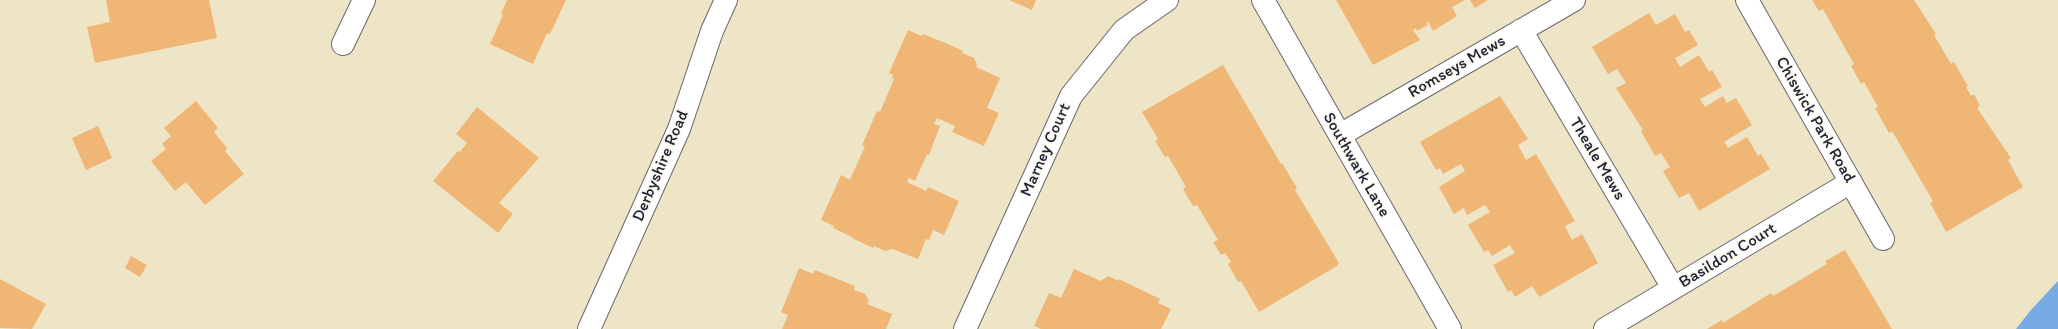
<!DOCTYPE html>
<style>
body{margin:0}
canvas{display:block;background:#eee4c6}
</style>
<canvas width="2058" height="329"></canvas>
<script>
const ctx = document.querySelector('canvas').getContext('2d');
ctx.lineJoin = 'round';
function fill(path, color) { ctx.fillStyle = color; ctx.fill(path, 'evenodd'); }
const poly = rows => new Path2D(rows.map(r => 'M' + r).join(''));
function trace(path, color, width, dash) { ctx.strokeStyle = color; ctx.lineWidth = width; ctx.lineCap = dash ? 'butt' : 'round'; ctx.setLineDash(dash || []); ctx.stroke(path); }
function write(font, color, halo, rows, align = 'center') {
  ctx.font = font + ' Itim,sans-serif'; ctx.lineWidth = 3.5; ctx.setLineDash([]); ctx.textBaseline = 'middle'; ctx.strokeStyle = halo; ctx.fillStyle = color; for (const [text, x, y, turn = 0] of rows) {
    ctx.save(); ctx.translate(x, y); ctx.rotate((+turn || 0) * Math.PI / 180); ctx.textAlign = isNaN(turn) ? turn : align; if (halo) ctx.strokeText(text, 0, 0); ctx.fillText(text, 0, 0); ctx.restore();
  }
}
const water = poly([
 [2058,281,2058,329,2016,329,2030,311]
]);
const building = poly([
 [106,0,209,0,217,38,95,63,87,27,110,22],
 [507,0,566,0,550,34,547,33,533,64,490,44,503,15,501,14],
 [1009,0,1036,0,1032,10],
 [1336,0,1465,0,1452,7,1457,16,1433,31,1428,22,1426,23,1428,25,1417,31,1416,28,1413,30,1420,40,1373,65],
 [1470,0,1488,0,1475,8],
 [1812,0,1914,0,1936,34,1934,35,1951,64,1954,62,1968,86,1966,87,1971,96,1974,94,1980,106,1977,108,2011,158,2008,160,2023,187,1946,232,1930,203,1933,201,1892,131,1889,133,1875,108,1878,107,1864,82,1861,84,1851,66,1854,64,1823,9,1819,11],
 [1649,13,1656,25,1675,14,1685,32,1689,30,1698,45,1675,58,1680,67,1699,55,1709,72,1712,70,1722,87,1700,99,1705,107,1723,96,1727,103,1736,98,1752,125,1724,142,1728,148,1747,137,1758,156,1761,154,1770,169,1699,211,1689,193,1679,198,1663,171,1670,167,1661,153,1655,156,1641,131,1643,130,1616,88,1626,83,1617,69,1608,74,1592,47],
 [908,30,922,36,923,34,943,42,963,51,962,53,974,58,977,64,976,67,1000,78,987,108,999,113,984,146,952,132,955,126,937,118,934,124,940,126,929,155,927,154,915,181,909,178,907,182,926,191,928,187,959,201,944,235,933,230,929,240,926,239,918,259,893,249,885,251,874,246,873,248,852,238,852,237,833,228,834,226,821,220,841,175,850,180,865,146,862,145,877,111,880,112,894,79,892,78,893,75,889,73],
 [1223,65,1281,164,1282,163,1297,188,1295,190,1339,263,1337,266,1259,312,1241,281,1238,282,1228,264,1231,262,1225,253,1221,255,1213,242,1218,240,1197,205,1193,206,1183,189,1186,187,1168,156,1165,157,1155,141,1158,139,1142,112],
 [1500,96,1528,139,1518,145,1526,160,1536,154,1575,221,1565,226,1572,240,1582,234,1598,263,1539,297,1532,286,1515,297,1511,290,1508,292,1493,265,1515,253,1510,245,1492,256,1488,250,1484,252,1468,225,1490,212,1485,205,1467,215,1464,208,1454,214,1439,187,1465,171,1461,164,1443,174,1440,168,1436,170,1420,142],
 [196,101,218,128,214,132,227,148,225,151,244,174,205,205,186,182,175,191,151,161,166,149,162,144,171,136,164,128],
 [477,107,539,158,499,203,513,214,498,233,433,181,458,151,460,152,467,143,456,134],
 [98,126,112,158,86,170,72,138],
 [1845,250,1892,329,1707,329,1722,320,1723,323,1771,293,1773,296,1827,264,1825,261],
 [131,256,147,265,140,277,125,268],
 [799,268,813,274,815,270,855,286,854,290,865,294,869,301,867,304,892,314,886,329,782,329,788,315,781,312],
 [1074,269,1101,281,1108,276,1119,281,1119,279,1160,299,1158,303,1171,309,1161,329,1041,329,1034,326,1049,293,1061,298],
 [0,279,46,304,32,329,0,328]
]);
const street = poly([
 [1263,0,1450,329],
 [1747,0,1883,239],
 [1521,30,1673,288],
 [343,44,364,0],
 [1340,135,1574,0],
 [965,329,1071,96,1124,30,1167,0],
 [1605,329,1851,182]
]);
const secondary = poly([
 [589,329,679,129,712,31,726,0]
]);
const streetNames = [
 ["Romseys Mews",1457,67,-30],
 ["Chiswick Park Road",1815,120,60],
 ["Marney Court",1046,150,-66],
 ["Theale Mews",1597,159,59],
 ["Southwark Lane",1356,165,60],
 ["Derbyshire Road",661,166,-67],
 ["Basildon Court",1728,256,-31]
];
fill(water, '#76abe3');
fill(building, '#efb676');
trace(street, '#69666c', 24);
trace(secondary, '#69666c', 24);
trace(street, '#fff', 22);
trace(secondary, '#fff', 22);
write('17px', '#22223b', '#fbf7ec', streetNames);
</script>
